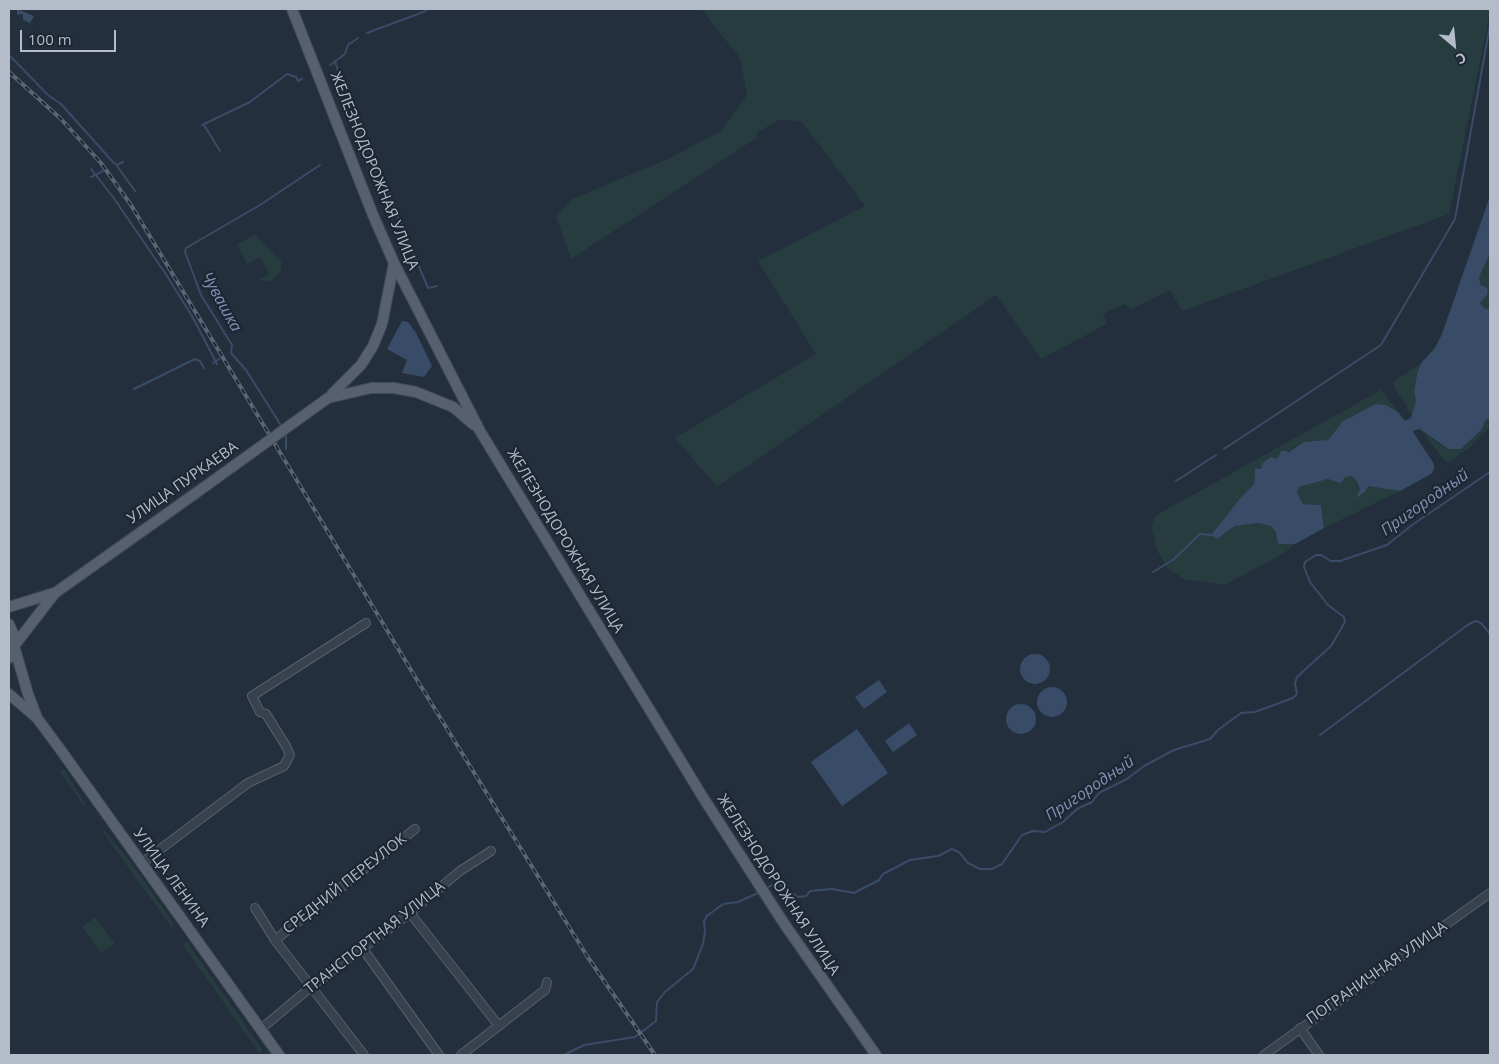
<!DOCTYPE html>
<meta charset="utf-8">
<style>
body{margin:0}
#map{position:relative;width:1499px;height:1064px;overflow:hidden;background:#242f3e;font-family:"Open Sans",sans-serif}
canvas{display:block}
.frame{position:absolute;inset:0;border:10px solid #b4bcc9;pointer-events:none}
.north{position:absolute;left:1429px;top:20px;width:50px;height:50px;-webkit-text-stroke:4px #1d2633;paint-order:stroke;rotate:152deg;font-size:14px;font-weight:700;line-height:20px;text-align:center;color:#b4bcc9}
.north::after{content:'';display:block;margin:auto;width:18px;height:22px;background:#b4bcc9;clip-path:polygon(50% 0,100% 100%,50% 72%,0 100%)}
.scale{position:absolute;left:20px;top:30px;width:96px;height:22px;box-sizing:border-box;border:2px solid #b4bcc9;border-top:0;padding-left:6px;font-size:15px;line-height:18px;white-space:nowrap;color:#b4bcc9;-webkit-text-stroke:4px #1d2633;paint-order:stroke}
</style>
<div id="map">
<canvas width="1499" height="1064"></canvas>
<div class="frame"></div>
<div class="north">С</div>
<div class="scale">100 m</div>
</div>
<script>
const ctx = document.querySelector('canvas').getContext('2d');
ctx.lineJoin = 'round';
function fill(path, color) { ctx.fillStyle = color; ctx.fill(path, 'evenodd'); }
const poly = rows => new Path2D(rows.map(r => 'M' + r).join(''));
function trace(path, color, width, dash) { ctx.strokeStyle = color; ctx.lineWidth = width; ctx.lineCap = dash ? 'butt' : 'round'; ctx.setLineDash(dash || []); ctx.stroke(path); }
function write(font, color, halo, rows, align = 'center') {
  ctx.font = font + ' "Open Sans",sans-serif'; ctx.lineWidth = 4.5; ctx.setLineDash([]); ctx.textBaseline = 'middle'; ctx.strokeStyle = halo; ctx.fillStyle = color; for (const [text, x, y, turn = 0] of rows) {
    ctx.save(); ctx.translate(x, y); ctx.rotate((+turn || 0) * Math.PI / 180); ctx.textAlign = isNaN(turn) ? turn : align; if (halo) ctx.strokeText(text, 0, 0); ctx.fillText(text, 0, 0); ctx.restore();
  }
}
const green = poly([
 [701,9,1490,9,1490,13,1449,214,1182,311,1170,290,1130,310,1125,304,1103,314,1107,324,1041,359,996,295,717,487,675,438,816,354,758,261,865,206,801,121,779,120,756,133,758,137,571,259,556,216,572,199,666,160,721,131,747,95,740,58],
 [255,235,281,260,281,272,269,282,259,280,269,274,260,257,247,264,237,244],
 [1490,254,1490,310,1484,308,1480,303,1484,298,1479,277],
 [1421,363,1417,374,1414,392,1416,401,1412,415,1394,387,1393,382],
 [1381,390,1398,412,1386,405,1343,421,1328,440,1295,447,1261,469,1255,468,1254,484,1242,496,1211,535,1225,534,1235,526,1258,523,1271,526,1276,532,1278,544,1295,544,1284,553,1225,585,1184,579,1167,568,1157,550,1151,527,1155,516],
 [1490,418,1490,427,1469,448,1450,461,1445,461,1420,429,1440,445,1448,449,1461,449,1481,430,1486,420],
 [1351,476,1357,481,1360,489,1357,496,1365,492,1368,486,1400,491,1324,528,1321,505,1303,504,1297,493,1299,487,1328,479],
 [64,769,86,805,84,806,60,772],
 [104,830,129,860,173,922,172,928,102,831],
 [95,917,115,943,101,953,82,927],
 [187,942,262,1049,260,1054,183,945]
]);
const water = poly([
 [17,9,34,16,30,23,23,20,23,14,17,15],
 [1490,196,1490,254,1479,277,1481,286,1486,287,1488,290,1487,295,1480,303,1484,308,1490,310,1490,418,1486,420,1481,430,1461,449,1448,449,1420,429,1415,430,1413,432,1434,464,1434,469,1431,474,1400,491,1368,486,1365,492,1356,498,1360,489,1357,481,1351,476,1345,477,1341,483,1328,479,1299,487,1297,493,1303,504,1321,505,1324,528,1295,544,1278,544,1276,532,1271,526,1258,523,1235,526,1217,539,1211,535,1242,496,1254,484,1255,468,1261,469,1263,463,1271,457,1277,459,1282,450,1289,452,1304,442,1328,440,1343,421,1376,404,1386,405,1398,412,1405,421,1411,418,1416,401,1414,392,1417,374,1421,363,1435,348,1442,334],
 [402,321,408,322,416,333,432,366,424,377,402,373,407,360,387,349],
 '1020 669a15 15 0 1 1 30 0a15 15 0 1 1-30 0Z',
 [879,680,887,692,864,709,855,697],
 '1037 702a15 15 0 1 1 30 0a15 15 0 1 1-30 0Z',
 '1006 719a15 15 0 1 1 30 0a15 15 0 1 1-30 0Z',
 [909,723,917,735,893,752,885,741],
 [857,729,888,773,842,806,811,762]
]);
const stream = poly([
 [367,33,426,11],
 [9,55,48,95,61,104,113,162,117,165,123,162],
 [335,61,343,87],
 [330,65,345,54,348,45,358,38],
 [349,101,428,288,437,286],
 [202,125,250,102,287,74,296,77,298,81,302,79],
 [204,125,220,151],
 [117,166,135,191],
 [91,169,113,197,165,273,192,316,217,364],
 [91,177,103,171],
 [213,363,219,359],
 [134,389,195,359,200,361,204,368],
 [282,427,246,370,231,353,232,345,201,295,185,252,186,248,260,205,320,165],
 [286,434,286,449],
 [1224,449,1381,345,1455,219,1490,25],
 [1176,481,1216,455],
 [1153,572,1173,560,1200,534,1212,535],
 [1320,735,1469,624,1476,621,1481,623,1490,634],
 [765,889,774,884,779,884,798,897,806,896,810,891,832,889,854,893,879,880,883,874,910,860,938,856,952,849,959,852,968,863,980,869,992,869,1002,864,1022,835,1033,831,1045,832,1063,822,1077,809,1092,802,1099,793,1127,779,1144,766,1174,750,1210,739,1218,730,1241,713,1255,712,1293,698,1297,694,1295,683,1297,677,1331,646,1345,622,1344,617,1328,605,1310,582,1304,567,1305,562,1316,555,1321,555,1331,561,1340,561,1387,545,1412,525,1490,472],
 [564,1055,584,1045,635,1037,656,1021,657,1002,665,992,693,969,703,944,705,931,704,921,707,916,723,904,738,902,758,893]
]);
const minor = poly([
 [142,863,248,783,284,766,290,755,286,746,266,714,260,712,252,696,366,623],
 [255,908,275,940,364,1055],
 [410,913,499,1026],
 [275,940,415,829],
 [363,949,439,1055],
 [1300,1028,1319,1055],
 [261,1029,312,986,410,913,460,871,491,851],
 [461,1055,545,990,547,982],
 [1264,1055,1490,893]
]);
const major = poly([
 [292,9,373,215,394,263,480,431,704,799,785,925,876,1055],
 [332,394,361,365,373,346,382,324,394,263],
 [328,398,371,388,394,388,416,392,453,407,474,425],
 [9,607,54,593],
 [9,624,14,636,14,646,28,694,36,715],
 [9,658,14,646,55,593,196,493],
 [9,694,37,718,60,749,279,1055]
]);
const rail = poly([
 [9,72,61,119,101,163,131,205,417,680,587,956,655,1055]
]);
const majorBridge = poly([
 [196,493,328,398]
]);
const streetNames = [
 ["ЖЕЛЕЗНОДОРОЖНАЯ УЛИЦА",374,171,68],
 ["УЛИЦА ПУРКАЕВА",183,483,-35],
 ["ЖЕЛЕЗНОДОРОЖНАЯ УЛИЦА",565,541,59],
 ["УЛИЦА ЛЕНИНА",171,878,54],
 ["СРЕДНИЙ ПЕРЕУЛОК",345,884,-38],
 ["ЖЕЛЕЗНОДОРОЖНАЯ УЛИЦА",778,885,57],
 ["ТРАНСПОРТНАЯ УЛИЦА",375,938,-38],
 ["ПОГРАНИЧНАЯ УЛИЦА",1377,973,-35]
];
const waterNames = [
 ["Чувашка",221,302,61],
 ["Пригородный",1425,503,-35],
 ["Пригородный",1090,789,-34]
];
fill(green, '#263c3f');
fill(water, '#394c67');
trace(stream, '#394c67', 2);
trace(minor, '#565f6c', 10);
trace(major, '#414a57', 12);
trace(minor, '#38414e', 8);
trace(major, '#56606e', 10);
trace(rail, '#5a6575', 4);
trace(rail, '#1d2633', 2, [5.5]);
trace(majorBridge, '#414a57', 12, []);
trace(majorBridge, '#56606e', 10);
write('15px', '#b4bcc9', '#1d2633', streetNames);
write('italic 16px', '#7c92b1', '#1d2633', waterNames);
</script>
